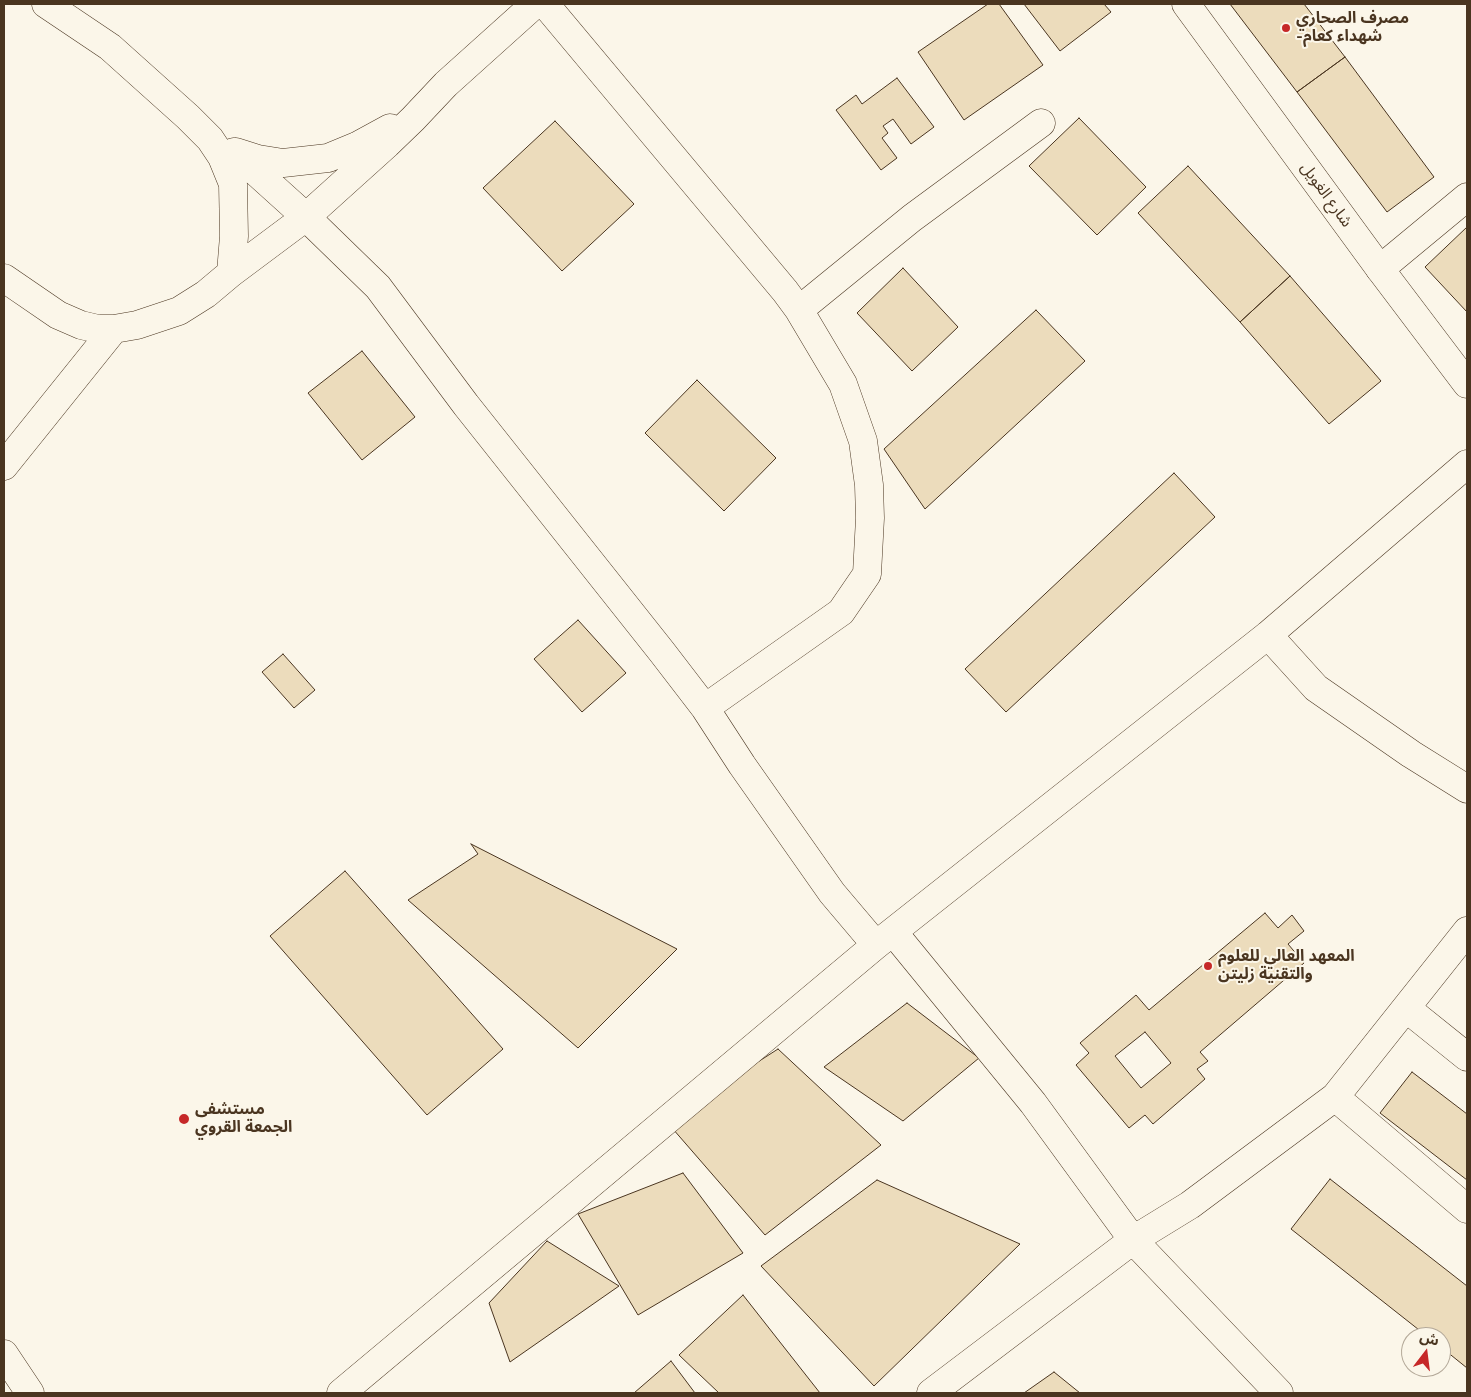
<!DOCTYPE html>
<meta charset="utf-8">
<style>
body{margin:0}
#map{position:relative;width:1471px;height:1397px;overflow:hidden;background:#fbf6e9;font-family:"Space Grotesk","Noto Sans Arabic",sans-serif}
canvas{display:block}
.frame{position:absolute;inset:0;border:5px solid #4a3520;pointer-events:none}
.north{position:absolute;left:1401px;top:1327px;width:50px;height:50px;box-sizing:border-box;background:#fbf6e9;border:1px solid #b4a999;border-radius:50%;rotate:15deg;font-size:14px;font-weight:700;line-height:20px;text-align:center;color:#4a3520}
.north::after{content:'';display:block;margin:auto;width:18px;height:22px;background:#c62828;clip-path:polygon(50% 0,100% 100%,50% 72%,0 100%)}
</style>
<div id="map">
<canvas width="1471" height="1397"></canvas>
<div class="frame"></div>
<div class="north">ش</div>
</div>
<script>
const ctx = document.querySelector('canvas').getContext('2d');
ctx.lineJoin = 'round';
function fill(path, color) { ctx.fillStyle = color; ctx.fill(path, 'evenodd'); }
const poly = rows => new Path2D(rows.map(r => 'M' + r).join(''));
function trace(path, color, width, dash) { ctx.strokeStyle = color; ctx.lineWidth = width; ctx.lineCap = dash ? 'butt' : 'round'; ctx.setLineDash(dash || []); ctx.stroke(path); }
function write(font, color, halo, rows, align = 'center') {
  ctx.font = font + ' "Space Grotesk","Noto Sans Arabic",sans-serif'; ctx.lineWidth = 4; ctx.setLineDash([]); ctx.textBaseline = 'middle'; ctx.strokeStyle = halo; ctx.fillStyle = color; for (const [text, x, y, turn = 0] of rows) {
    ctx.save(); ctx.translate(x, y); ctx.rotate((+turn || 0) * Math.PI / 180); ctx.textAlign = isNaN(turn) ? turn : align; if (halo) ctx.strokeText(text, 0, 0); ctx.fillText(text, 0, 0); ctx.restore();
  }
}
const building = poly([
 [988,4,999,4,1043,65,964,120,918,52,988,4],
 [1024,4,1104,4,1111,12,1060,51,1024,4],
 [1230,4,1304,4,1345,57,1297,92,1230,4],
 [1345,57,1434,177,1387,212,1297,92,1345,57],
 [897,78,934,127,911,144,893,119,883,126,888,133,882,138,897,158,881,170,836,110,856,95,862,104,897,78],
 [1079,118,1146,187,1097,235,1029,166,1079,118],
 [555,121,634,204,562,271,483,188,555,121],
 [1188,166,1290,276,1240,322,1138,213,1188,166],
 [1467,227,1467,312,1425,267,1467,227],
 [903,268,958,327,912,371,857,313,903,268],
 [1290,276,1381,381,1329,424,1240,322,1290,276],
 [1036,310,1085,361,925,509,884,449,1036,310],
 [362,351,415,417,362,460,308,393,362,351],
 [697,380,776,458,724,511,645,433,697,380],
 [1174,473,1215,517,1006,712,965,669,1174,473],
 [578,620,626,673,582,712,534,659,578,620],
 [283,654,315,690,294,708,262,672,283,654],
 [471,844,677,949,578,1048,408,900,478,854,471,844],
 [345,871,503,1049,427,1115,270,936,345,871],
 [1265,913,1278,928,1292,915,1304,931,1288,944,1304,963,1200,1052,1208,1061,1197,1069,1205,1079,1153,1124,1145,1115,1129,1128,1076,1065,1089,1053,1080,1043,1136,995,1149,1010,1265,913],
 [1145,1032,1171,1063,1141,1088,1115,1056,1145,1032],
 [907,1003,979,1058,903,1121,824,1067,907,1003],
 [778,1049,881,1145,765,1235,666,1121,778,1049],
 [1412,1072,1467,1114,1467,1180,1380,1113,1412,1072],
 [683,1173,743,1253,638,1315,578,1214,683,1173],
 [1330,1179,1467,1286,1467,1368,1441,1347,1441,1337,1428,1337,1291,1229,1330,1179],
 [877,1180,1020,1244,874,1386,761,1266,877,1180],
 [547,1241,619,1286,510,1362,489,1303,547,1241],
 [743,1295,820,1393,719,1393,679,1355,743,1295],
 [671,1361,695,1393,634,1393,671,1361],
 [1054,1372,1080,1393,1024,1393,1054,1372]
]);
const minor = poly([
 [46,4,110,47,188,117,210,139,222,157,233,184,234,236,231,273],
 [545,4,785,291,799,310,912,218,1041,123],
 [234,152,306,217,378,287,466,405,662,652,705,708,742,765,832,893,876,945],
 [236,152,258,159,283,163,328,158,357,146,390,128],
 [1380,269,1467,197],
 [4,278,58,315,81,325,98,329,114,329,137,325,179,311,206,294,231,273,306,217,387,144,413,119,446,84,535,4],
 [4,466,114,329],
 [1268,635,1316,688,1411,754,1467,789],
 [705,708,841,612,867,574,870,518,869,485,863,441,843,384,799,310],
 [894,933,1033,1103,1133,1240,931,1393],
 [1406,1008,1467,1057],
 [1335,1097,1467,1209],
 [4,1354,30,1393],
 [341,1393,876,945,1268,635,1467,464],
 [1279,1393,1133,1240,1190,1205,1335,1097,1467,931]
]);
const tertiary = poly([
 [1186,4,1380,269,1467,384]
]);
const markers = [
 [1286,28,5,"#c62828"],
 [1208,966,5,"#c62828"],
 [184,1119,6,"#c62828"]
];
const poiNames = [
 ["مصرف الصحاري",1296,19],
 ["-شهداء كعام",1296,37],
 ["المعهد العالي للعلوم",1218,957],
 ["والتقنية زليتن",1218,975],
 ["مستشفى",195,1110],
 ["الجمعة القروي",195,1128]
];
const streetNames = [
 ["شارع الغويل",1326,195,54]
];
fill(building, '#ecdcbc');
trace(building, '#4a3520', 1);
trace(minor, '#4a3520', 29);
trace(tertiary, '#4a3520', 29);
trace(minor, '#fbf6e9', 28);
trace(tertiary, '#fbf6e9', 28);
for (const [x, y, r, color] of markers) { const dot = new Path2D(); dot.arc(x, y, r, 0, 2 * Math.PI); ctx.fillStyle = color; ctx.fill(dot); trace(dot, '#fbf6e9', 2); }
write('bold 16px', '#4a3520', '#fbf6e9', poiNames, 'left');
write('16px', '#4a3520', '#fbf6e9', streetNames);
</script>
